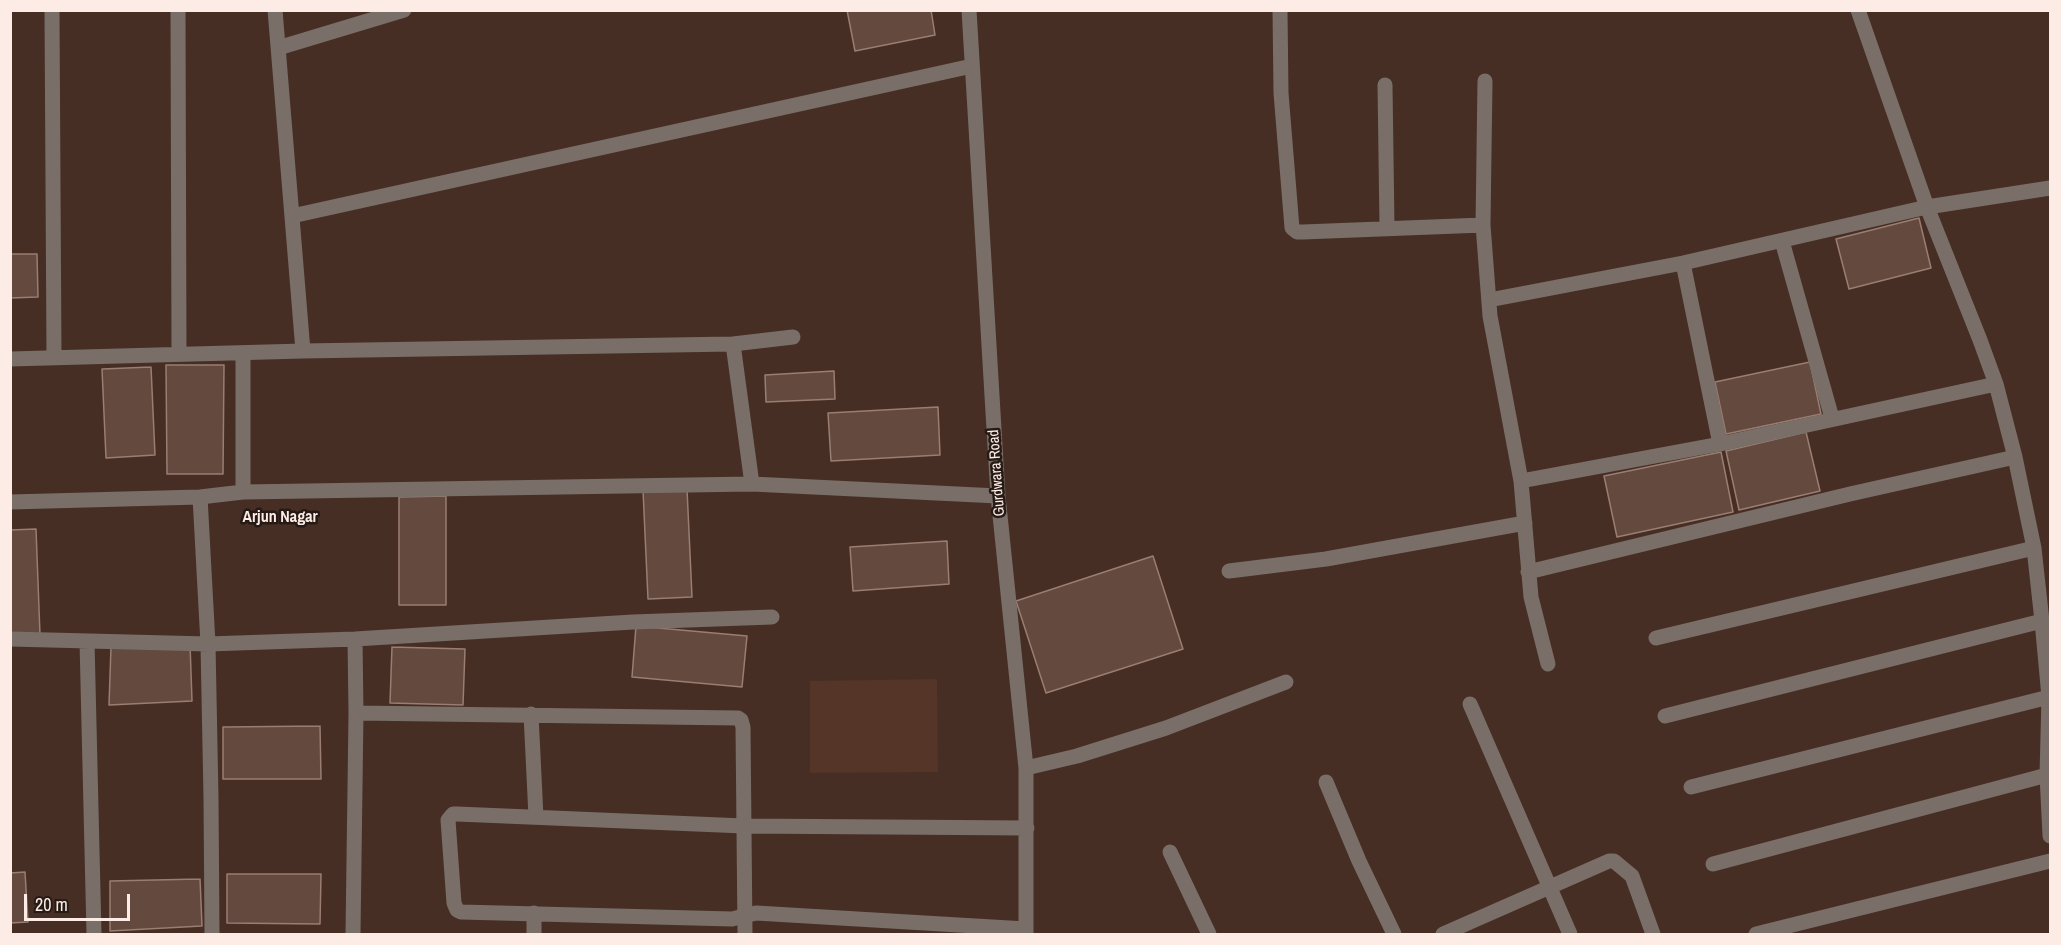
<!DOCTYPE html>
<style>
body{margin:0}
#map{position:relative;width:2061px;height:945px;overflow:hidden;background:#462e24;font-family:"Archivo Narrow",sans-serif}
canvas{display:block}
.frame{position:absolute;inset:0;border:12px solid #fdece5;pointer-events:none}
.scale{position:absolute;left:24px;top:894px;width:106px;height:27px;box-sizing:border-box;border:3px solid #fdece5;border-top:0;padding-left:8px;font-size:18px;line-height:21px;white-space:nowrap;color:#fdece5;-webkit-text-stroke:4px #251a15;paint-order:stroke}
</style>
<div id="map">
<canvas width="2061" height="945"></canvas>
<div class="frame"></div>
<div class="scale">20 m</div>
</div>
<script>
const ctx = document.querySelector('canvas').getContext('2d');
ctx.lineJoin = 'round';
function fill(path, color) { ctx.fillStyle = color; ctx.fill(path, 'evenodd'); }
const poly = rows => new Path2D(rows.map(r => 'M' + r).join(''));
function trace(path, color, width, dash) { ctx.strokeStyle = color; ctx.lineWidth = width; ctx.lineCap = dash ? 'butt' : 'round'; ctx.setLineDash(dash || []); ctx.stroke(path); }
function write(font, color, halo, rows, align = 'center') {
  ctx.font = font + ' "Archivo Narrow",sans-serif'; ctx.lineWidth = 5; ctx.setLineDash([]); ctx.textBaseline = 'middle'; ctx.strokeStyle = halo; ctx.fillStyle = color; for (const [text, x, y, turn = 0] of rows) {
    ctx.save(); ctx.translate(x, y); ctx.rotate((+turn || 0) * Math.PI / 180); ctx.textAlign = isNaN(turn) ? turn : align; if (halo) ctx.strokeText(text, 0, 0); ctx.fillText(text, 0, 0); ctx.restore();
  }
}
const built = poly([
 [937,679,938,772,810,773,810,681]
]);
const building = poly([
 [847,10,931,10,935,35,855,51,847,10],
 [1919,218,1931,268,1849,289,1836,239,1919,218],
 [10,254,37,254,38,297,10,298,10,254],
 [1810,362,1821,414,1726,434,1715,382,1810,362],
 [166,365,224,365,223,474,167,474,166,365],
 [151,367,155,455,106,458,102,369,151,367],
 [834,371,835,399,766,402,765,375,834,371],
 [938,407,940,455,831,461,828,413,938,407],
 [1806,432,1820,491,1739,510,1726,451,1806,432],
 [1721,452,1733,512,1617,537,1604,476,1721,452],
 [687,489,692,597,648,599,643,490,687,489],
 [446,496,446,605,399,605,399,497,446,496],
 [36,529,40,635,10,637,10,530,36,529],
 [947,541,949,584,853,591,850,547,947,541],
 [1153,556,1183,649,1046,693,1016,601,1153,556],
 [636,626,747,636,742,687,632,677,636,626],
 [190,644,192,701,109,705,111,647,190,644],
 [392,647,465,649,463,705,390,703,392,647],
 [320,726,321,779,223,779,223,727,320,726],
 [25,872,28,922,10,923,10,873,25,872],
 [227,874,321,874,320,924,227,923,227,874],
 [200,879,202,926,110,931,110,881,200,879]
]);
const minor = poly([
 [52,10,54,357],
 [178,10,179,354],
 [275,10,303,351],
 [969,10,998,496,1026,768,1026,934],
 [1280,10,1281,93,1292,228,1297,232,1303,232,1483,225],
 [1858,10,1927,207,1980,340,1996,384,2015,457,2034,548,2042,621,2049,697,2047,775,2050,836],
 [278,48,404,10],
 [1485,81,1483,225,1490,316,1521,481,1531,597,1548,664],
 [1385,85,1387,227],
 [292,216,972,66],
 [1782,241,1832,418],
 [1683,263,1720,444],
 [1489,300,1683,263,1927,207,2050,188],
 [733,344,752,484],
 [10,359,303,351,733,344,793,337],
 [1521,481,1720,444,1996,384],
 [243,492,243,353],
 [200,497,208,644,211,798,212,934],
 [10,502,200,497,243,492,752,484,998,496],
 [1229,571,1326,559,1525,523],
 [1528,572,1850,494,2015,457],
 [1656,638,2034,548],
 [10,639,208,644,355,639,633,622,772,617],
 [87,641,94,934],
 [1470,704,1570,934],
 [356,713,738,718,741,720,743,727,745,934],
 [531,714,536,817],
 [1665,716,2042,621],
 [1026,768,1077,756,1166,728,1286,682],
 [1326,782,1359,861,1394,934],
 [1691,787,2049,697],
 [1170,852,1209,934],
 [1713,864,2047,775],
 [534,913,534,934],
 [1026,929,756,913,732,919,461,912,457,910,454,903,448,820,453,814,457,814,744,826,1027,828],
 [353,934,356,713,355,639],
 [1443,934,1609,861,1614,861,1632,876,1653,934],
 [1756,934,2050,861]
]);
const streetNames = [
 ["Gurdwara Road",997,473,-94]
];
const neighbourhoodNames = [
 ["Arjun Nagar",280,518]
];
fill(built, '#543528');
fill(building, '#63493e');
trace(building, '#9b7e72', 1.5);
trace(minor, '#7a6e68', 15);
write('15px', '#fdece5', '#251a15', streetNames);
write('bold 16px', '#fdece5', '#251a15', neighbourhoodNames);
</script>
